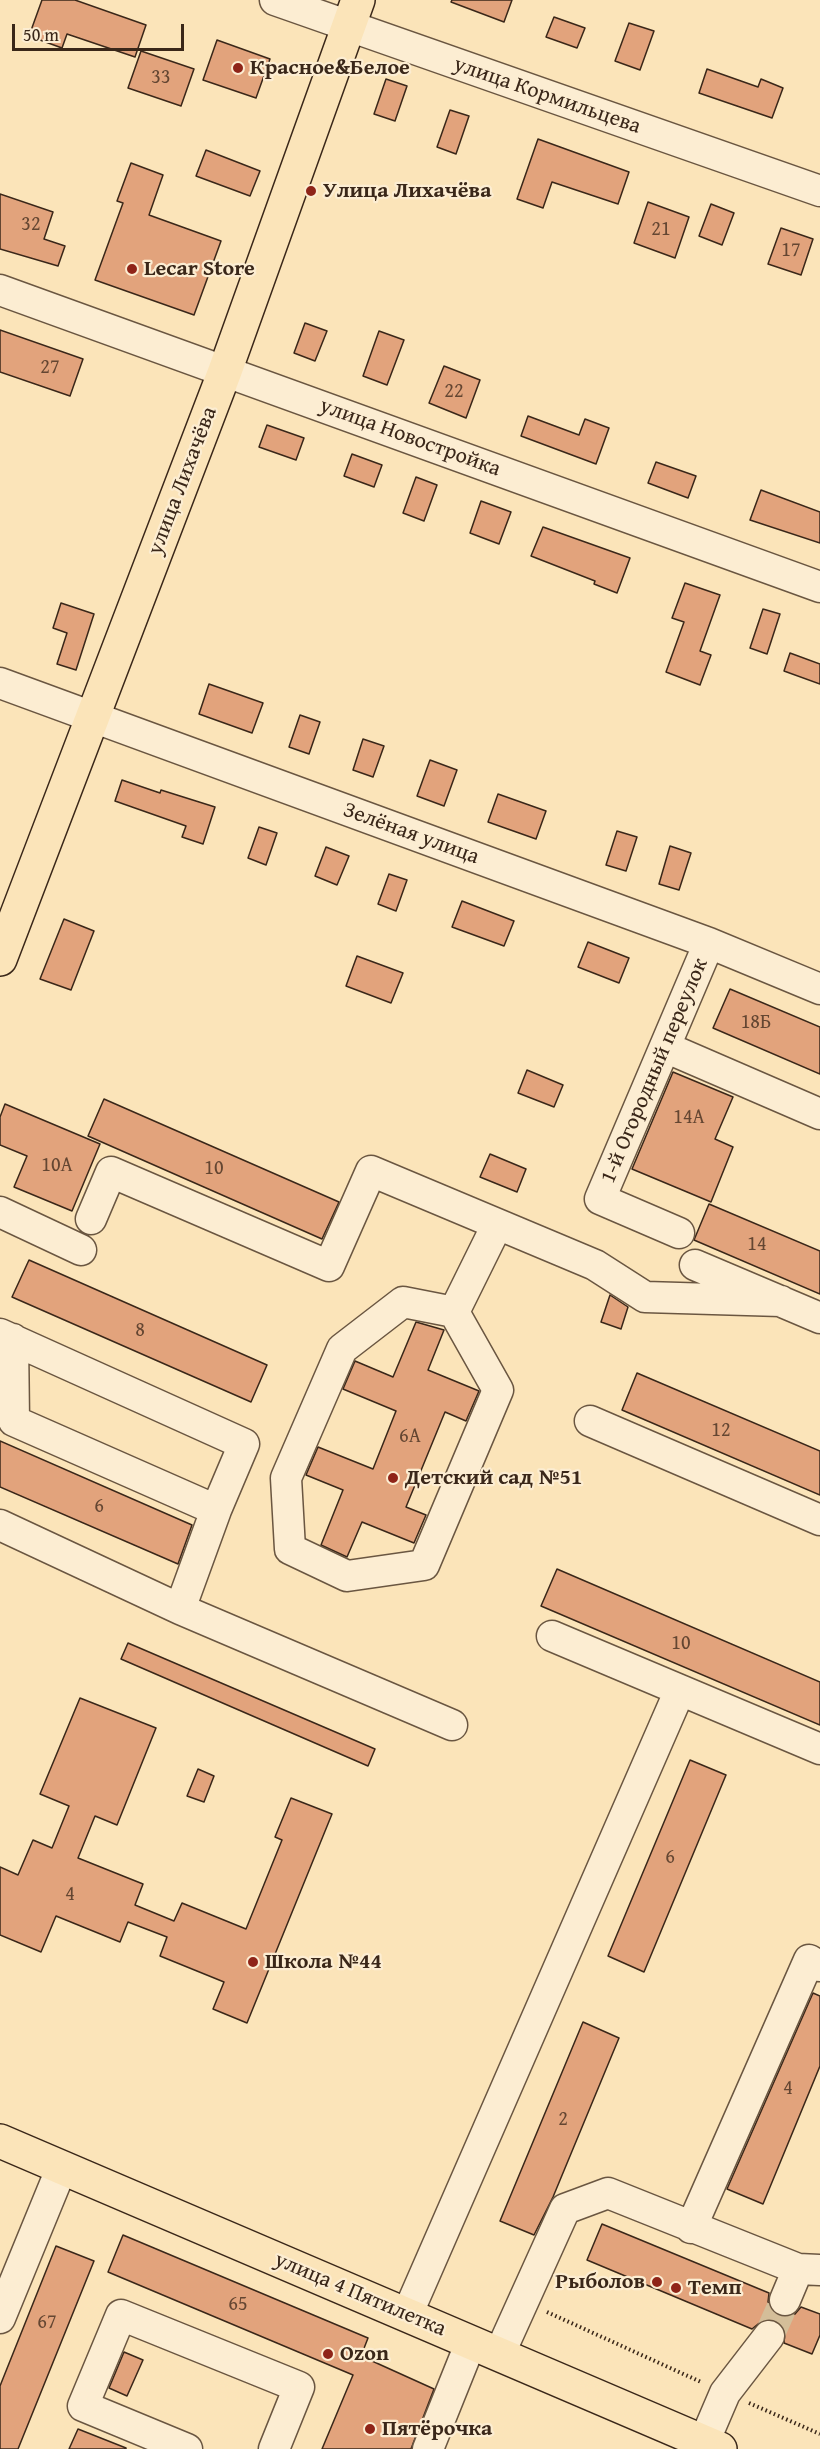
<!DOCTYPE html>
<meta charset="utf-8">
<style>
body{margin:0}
#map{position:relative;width:820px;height:2449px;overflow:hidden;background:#fbe4b9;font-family:"Gentium Book Plus",serif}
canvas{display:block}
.scale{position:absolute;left:12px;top:24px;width:172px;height:27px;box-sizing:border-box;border:3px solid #3a2719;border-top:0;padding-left:8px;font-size:18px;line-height:21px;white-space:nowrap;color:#3a2719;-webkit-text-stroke:4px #fcedd2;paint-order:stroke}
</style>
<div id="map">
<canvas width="820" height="2449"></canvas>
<div class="scale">50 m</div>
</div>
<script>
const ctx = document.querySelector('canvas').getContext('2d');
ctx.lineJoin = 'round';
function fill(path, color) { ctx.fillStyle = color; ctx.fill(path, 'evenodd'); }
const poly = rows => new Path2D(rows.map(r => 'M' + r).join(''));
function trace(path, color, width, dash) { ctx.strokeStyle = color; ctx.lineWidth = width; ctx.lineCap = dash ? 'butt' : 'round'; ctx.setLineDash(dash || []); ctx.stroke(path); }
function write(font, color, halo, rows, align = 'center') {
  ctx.font = font + ' "Gentium Book Plus",serif'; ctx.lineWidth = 4.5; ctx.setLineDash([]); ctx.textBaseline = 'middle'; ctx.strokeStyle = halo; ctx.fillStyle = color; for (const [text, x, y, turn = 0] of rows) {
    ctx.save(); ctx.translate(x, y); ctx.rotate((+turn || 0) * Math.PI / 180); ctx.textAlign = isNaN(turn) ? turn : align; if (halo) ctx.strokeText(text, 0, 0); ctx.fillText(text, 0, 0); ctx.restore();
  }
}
const building = poly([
 [42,0,75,0,146,25,135,57,67,34,62,48,29,36,42,0],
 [452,0,512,0,504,22,451,2,452,0],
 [554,17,585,28,577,48,546,37,554,17],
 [629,23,654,31,640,70,615,61,629,23],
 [217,40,270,59,256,98,203,80,217,40],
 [141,51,194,69,181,106,128,88,141,51],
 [707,69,758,87,761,79,783,88,772,118,699,93,707,69],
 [386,79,407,86,395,121,374,114,386,79],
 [450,110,469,116,456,154,437,147,450,110],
 [538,139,629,172,618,204,552,182,543,208,517,199,538,139],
 [206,150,260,171,250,196,196,176,206,150],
 [131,163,163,175,149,215,221,241,194,315,95,280,123,203,117,201,131,163],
 [0,194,53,212,44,239,65,246,58,266,0,249,0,194],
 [648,202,689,217,675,258,634,243,648,202],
 [711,204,734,213,722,245,699,236,711,204],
 [781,228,813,239,801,275,768,264,781,228],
 [305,323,327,331,315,361,294,353,305,323],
 [0,330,83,359,70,396,0,372,0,330],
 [379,331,404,340,387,385,363,376,379,331],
 [444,366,480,380,466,418,429,403,444,366],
 [528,416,579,435,585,419,609,428,596,464,521,436,528,416],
 [267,425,304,438,296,460,259,447,267,425],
 [352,454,382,465,374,487,344,476,352,454],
 [656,462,696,476,688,498,648,483,656,462],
 [416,477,437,485,424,521,403,513,416,477],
 [761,490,820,512,820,543,750,520,761,490],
 [481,501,511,512,499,544,470,533,481,501],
 [543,527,630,558,617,593,594,584,595,581,531,556,543,527],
 [685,583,720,595,700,651,711,655,700,685,666,672,684,622,672,618,685,583],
 [61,603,94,614,76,670,57,664,67,633,53,628,61,603],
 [763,609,780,614,767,654,750,648,763,609],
 [790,653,820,664,820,684,784,671,790,653],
 [209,684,263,703,252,733,199,714,209,684],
 [300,715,320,722,309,754,289,747,300,715],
 [363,739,384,746,373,777,353,770,363,739],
 [430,760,457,770,444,806,417,796,430,760],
 [122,780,160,793,161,790,215,807,203,844,182,837,186,826,115,801,122,780],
 [498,794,546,811,536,839,488,822,498,794],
 [259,827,277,833,266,865,248,858,259,827],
 [617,831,637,837,626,871,606,865,617,831],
 [670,846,691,853,679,890,659,884,670,846],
 [326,847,349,856,337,885,315,876,326,847],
 [389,874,407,880,396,911,378,904,389,874],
 [462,901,514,921,504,946,452,927,462,901],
 [64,919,94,931,71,990,40,979,64,919],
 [588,942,629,958,619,983,578,967,588,942],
 [357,956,403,973,391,1003,346,986,357,956],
 [730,989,820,1027,820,1074,713,1028,730,989],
 [527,1070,563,1085,554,1107,518,1093,527,1070],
 [673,1072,733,1097,715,1139,733,1147,711,1202,632,1169,673,1072],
 [104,1099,339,1202,322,1239,88,1136,104,1099],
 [5,1104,100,1144,72,1211,14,1187,27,1156,0,1145,0,1117,5,1104],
 [490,1154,526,1169,517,1192,480,1177,490,1154],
 [709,1204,820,1251,820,1294,694,1240,709,1204],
 [29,1260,267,1365,251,1402,12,1297,29,1260],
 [610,1295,628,1307,621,1329,601,1322,610,1295],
 [416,1322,444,1330,428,1370,479,1391,466,1421,445,1412,406,1507,426,1515,414,1543,362,1522,347,1557,321,1545,343,1490,306,1475,318,1447,373,1469,396,1411,343,1389,355,1361,393,1377,416,1322],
 [637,1373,820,1451,820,1495,622,1410,637,1373],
 [0,1441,192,1525,178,1564,0,1487,0,1441],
 [557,1569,820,1682,820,1725,541,1606,557,1569],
 [128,1643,375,1749,368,1766,121,1659,128,1643],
 [80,1698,156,1728,117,1825,95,1816,78,1858,143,1884,135,1905,174,1921,182,1903,246,1929,282,1840,275,1837,291,1798,332,1814,247,2023,213,2009,224,1982,160,1956,167,1937,128,1922,120,1942,56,1916,41,1952,0,1935,0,1867,18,1875,33,1840,52,1848,69,1806,40,1794,80,1698],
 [690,1760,726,1775,644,1972,608,1956,690,1760],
 [198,1769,214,1776,204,1802,187,1796,198,1769],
 [813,1993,820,1996,820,2066,763,2204,727,2189,813,1993],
 [583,2022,619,2038,553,2197,534,2235,500,2221,583,2022],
 [602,2224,769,2293,768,2302,771,2310,779,2316,787,2317,795,2314,801,2307,820,2314,820,2335,812,2354,784,2343,785,2330,779,2322,771,2319,763,2320,752,2329,587,2260,602,2224],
 [123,2235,368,2338,361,2356,434,2389,411,2449,322,2449,353,2375,108,2272,123,2235],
 [56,2246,94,2261,18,2449,0,2449,0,2386,56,2246],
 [124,2352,143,2360,127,2396,109,2388,124,2352],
 [78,2429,126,2448,126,2449,69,2449,78,2429]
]);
const minorTunnel = poly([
 [769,2336,785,2300]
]);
const path = poly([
 [547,2312,701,2382],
 [749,2403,820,2434]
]);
const minor = poly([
 [275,0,820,191],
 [0,290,820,587],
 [0,683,709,943,820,989],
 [665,1047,820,1114],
 [0,1212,81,1250],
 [91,1219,111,1172,329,1266,371,1171,595,1265,645,1297,781,1301],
 [679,1233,600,1199,709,943],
 [695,1265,820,1318],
 [454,1312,498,1390,424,1565,347,1576,290,1549,286,1478,342,1349,403,1302,454,1312,497,1225],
 [0,1334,244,1444,216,1510,180,1609],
 [13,1339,14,1421,216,1510],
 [590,1421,820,1520],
 [0,1525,180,1609,452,1725],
 [552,1636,820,1749],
 [691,2228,809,1960,820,1966],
 [785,2300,798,2269],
 [407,2315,680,1690],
 [0,2318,62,2167],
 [499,2355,565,2209,608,2193,798,2269,820,2270],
 [704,2442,725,2393,769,2336],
 [187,2449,83,2406,121,2315,299,2387,274,2449],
 [428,2449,471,2342]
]);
const major = poly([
 [0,959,225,371,358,0],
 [0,2141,720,2449]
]);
const markers = [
 [238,68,6,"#8f2418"],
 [311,191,6,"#8f2418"],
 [132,269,6,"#8f2418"],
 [393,1478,6,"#8f2418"],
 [253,1962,6,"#8f2418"],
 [657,2282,6,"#8f2418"],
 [676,2288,6,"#8f2418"],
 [328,2354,6,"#8f2418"],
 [370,2429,6,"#8f2418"]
];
const numberNames = [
 ["33",161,78],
 ["32",31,225],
 ["21",661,230],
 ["17",791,251],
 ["27",50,368],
 ["22",454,392],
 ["18Б",756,1023],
 ["14А",689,1118],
 ["10А",57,1166],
 ["10",214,1169],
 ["14",757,1245],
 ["8",140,1331],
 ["12",721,1431],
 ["6А",410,1437],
 ["6",99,1507],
 ["10",681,1644],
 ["6",670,1858],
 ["4",70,1895],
 ["4",788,2089],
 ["2",563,2120],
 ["65",238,2305],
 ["67",47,2323]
];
const poiNames = [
 ["Красное&Белое",250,68],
 ["Улица Лихачёва",323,191],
 ["Lecar Store",144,269],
 ["Детский сад №51",405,1478],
 ["Школа №44",265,1962],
 ["Рыболов",645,2282,"right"],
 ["Темп",688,2288],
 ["Ozon",340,2354],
 ["Пятёрочка",382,2429]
];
const streetNames = [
 ["улица Кормильцева",547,96,19],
 ["улица Новостройка",410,438,20],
 ["улица Лихачёва",183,481,-69],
 ["Зелёная улица",411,834,20],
 ["1-й Огородный переулок",655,1071,-67],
 ["улица 4 Пятилетка",360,2295,23]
];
fill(building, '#e2a37c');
trace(building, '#3a2719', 1.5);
trace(minorTunnel, '#d4be99', 30, [30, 15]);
trace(minor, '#6a5641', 33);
trace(major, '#3a2719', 36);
trace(path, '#3a2719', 4, [1.5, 3]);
trace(minor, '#fcedd2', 30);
trace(major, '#fbe4b9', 33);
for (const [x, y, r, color] of markers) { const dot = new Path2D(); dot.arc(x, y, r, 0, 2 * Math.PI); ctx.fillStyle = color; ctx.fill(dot); trace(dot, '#fcedd2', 2); }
write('20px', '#644632', null, numberNames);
write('bold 22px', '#3a2719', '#fcedd2', poiNames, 'left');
write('22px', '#3a2719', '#fcedd2', streetNames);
</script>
